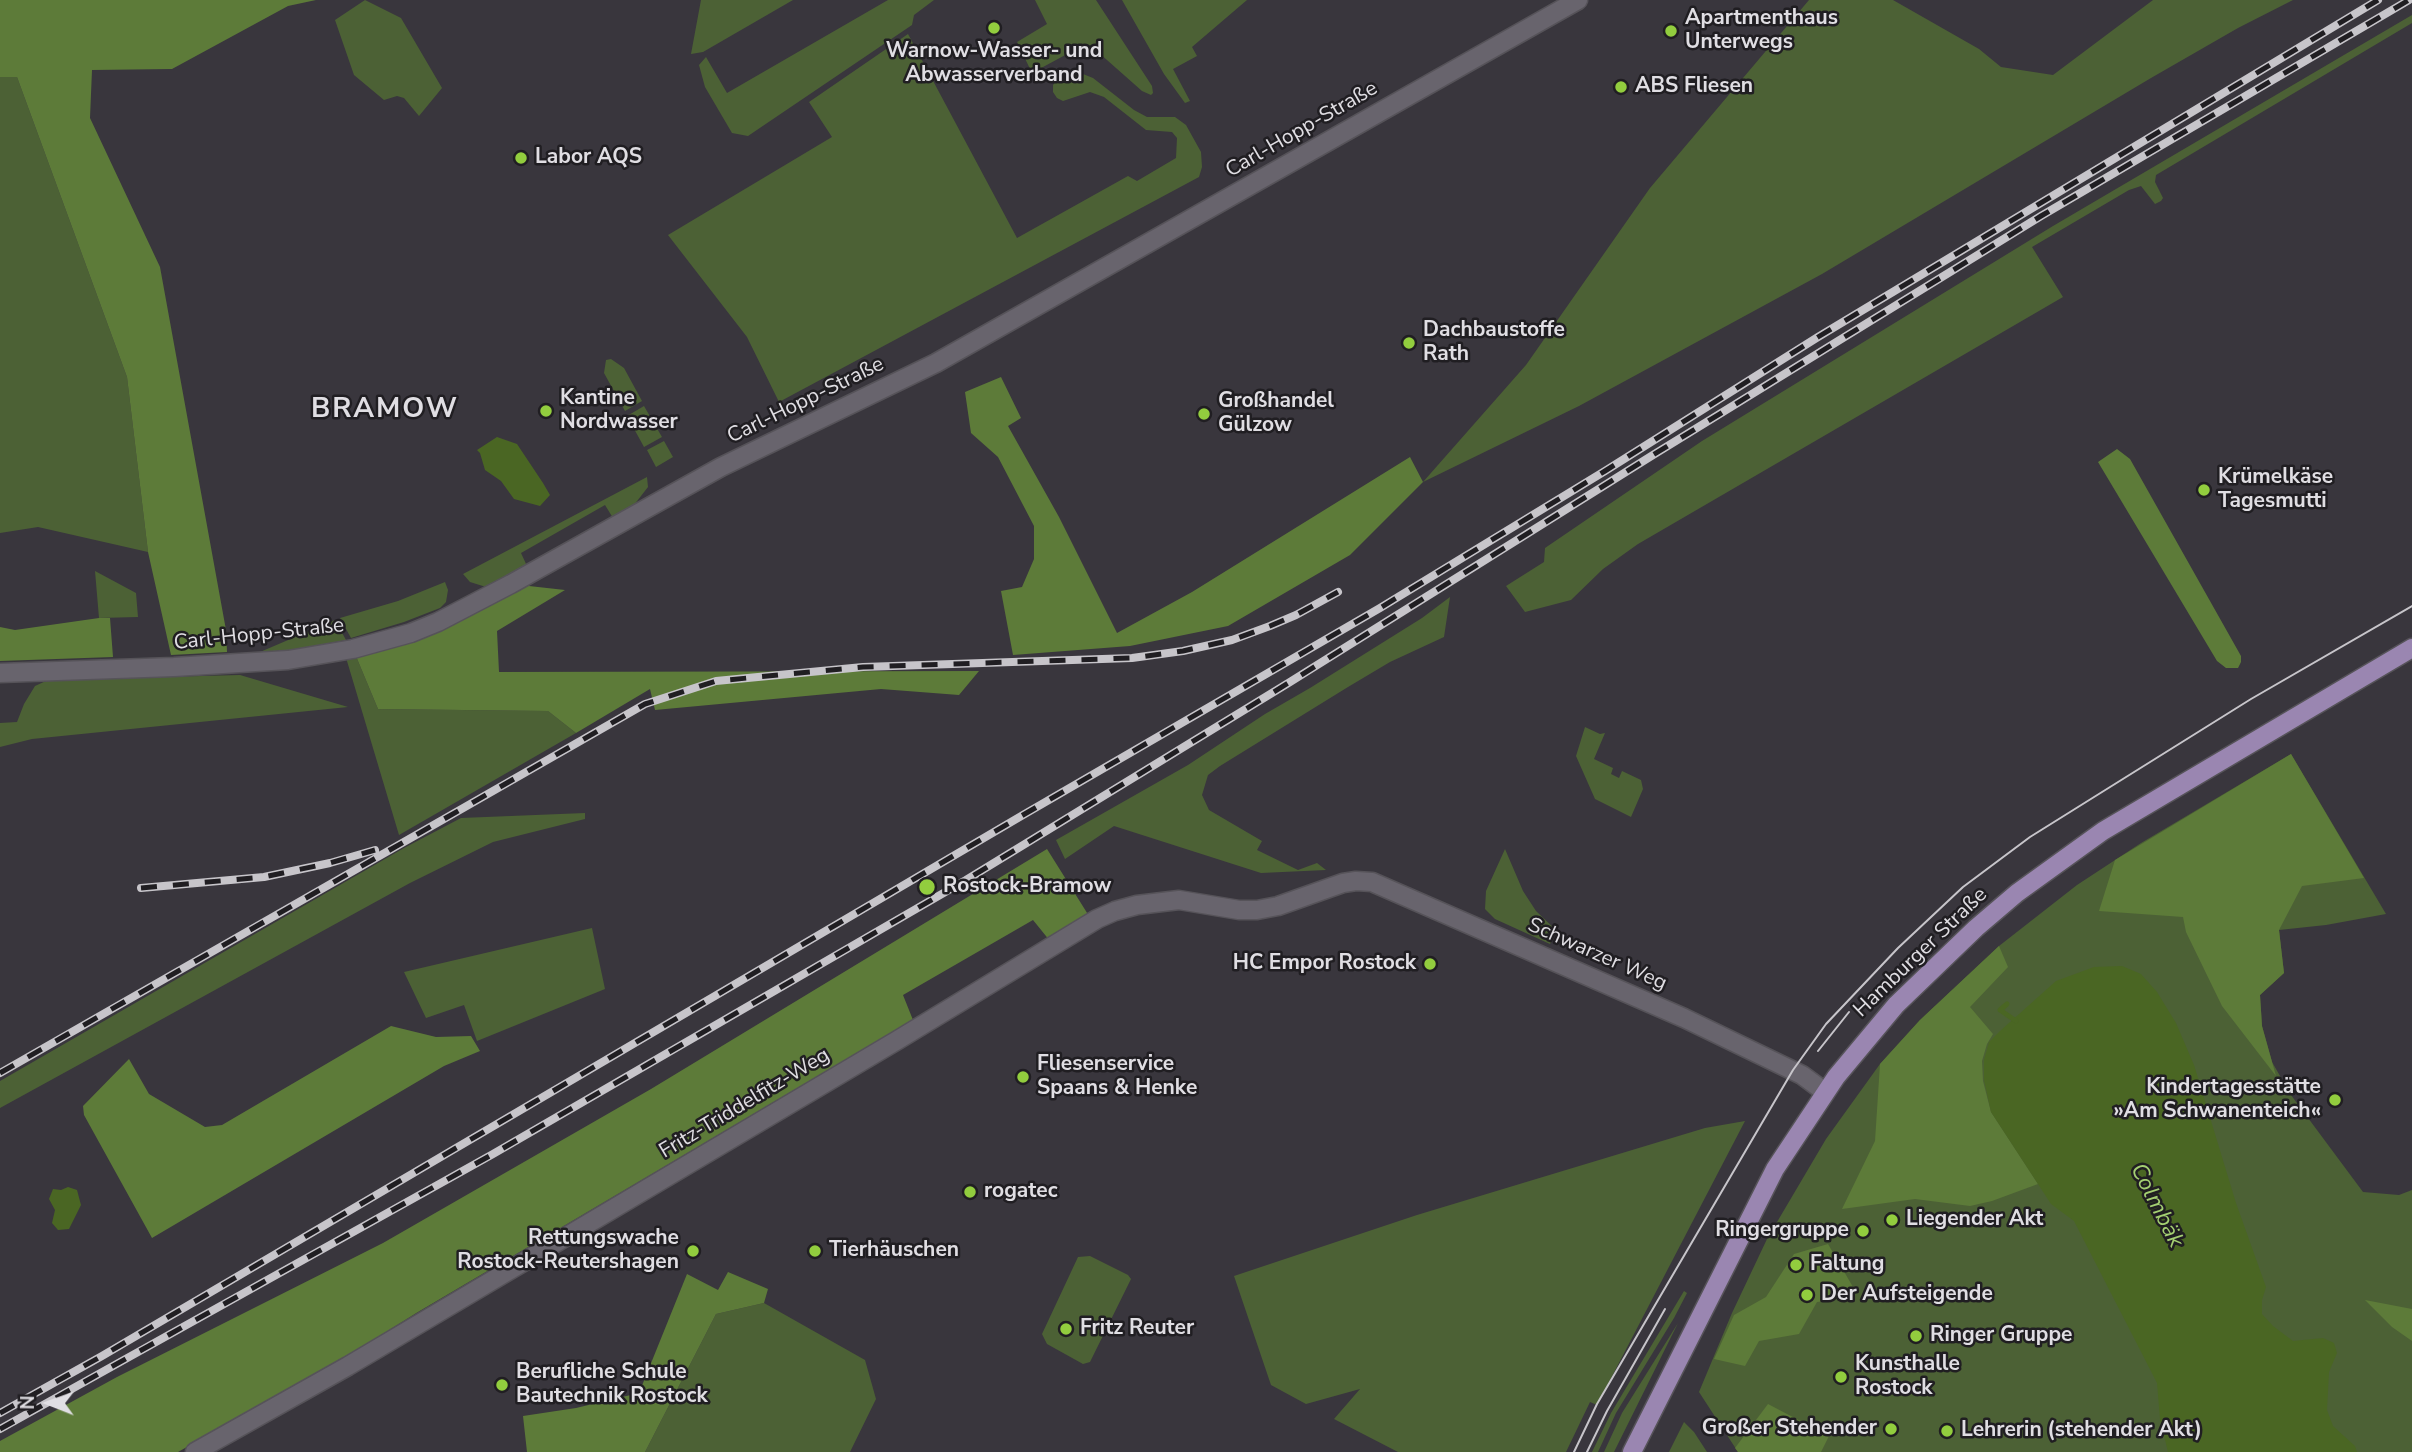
<!DOCTYPE html>
<meta charset="utf-8">
<style>
body{margin:0}
#map{position:relative;width:2412px;height:1452px;overflow:hidden;background:#39363d;font-family:"Nunito Sans",sans-serif}
canvas{display:block}
.north{position:absolute;left:14px;top:1368px;width:70px;height:70px;-webkit-text-stroke:5px #201e22;paint-order:stroke;rotate:271deg;font-size:19px;font-weight:700;line-height:28px;text-align:center;color:#e0dee3}
.north::after{content:'';display:block;margin:auto;width:24px;height:32px;background:#e0dee3;clip-path:polygon(50% 0,100% 100%,50% 72%,0 100%)}
</style>
<div id="map">
<canvas width="2412" height="1452"></canvas>
<div class="north">N</div>
</div>
<script>
const ctx = document.querySelector('canvas').getContext('2d');
ctx.lineJoin = 'round';
function fill(path, color) { ctx.fillStyle = color; ctx.fill(path, 'evenodd'); }
const poly = rows => new Path2D(rows.map(r => 'M' + r).join(''));
function trace(path, color, width, dash) { ctx.strokeStyle = color; ctx.lineWidth = width; ctx.lineCap = dash ? 'butt' : 'round'; ctx.setLineDash(dash || []); ctx.stroke(path); }
function write(font, color, halo, rows, align = 'center') {
  ctx.font = font + ' "Nunito Sans",sans-serif'; ctx.lineWidth = 5; ctx.setLineDash([]); ctx.textBaseline = 'middle'; ctx.strokeStyle = halo; ctx.fillStyle = color; for (const [text, x, y, turn = 0] of rows) {
    ctx.save(); ctx.translate(x, y); ctx.rotate((+turn || 0) * Math.PI / 180); ctx.textAlign = isNaN(turn) ? turn : align; if (halo) ctx.strokeText(text, 0, 0); ctx.fillText(text, 0, 0); ctx.restore();
  }
}
const green = poly([
 [365,0,401,18,442,88,419,116,404,98,397,96,384,100,354,75,335,20],
 [701,0,793,0,703,52,691,54],
 [888,0,934,0,914,15,912,25,748,136,732,133,705,87,699,65,706,57,727,93],
 [1035,0,1096,0,1152,86,1153,93,1151,95,1142,91,1090,45,1080,47,1032,73,1017,42,1047,24],
 [1122,0,1247,0,1192,47,1197,56,1173,69,1190,101,1185,103,1164,74],
 [1809,0,1893,0,1979,49,2001,67,2053,75,2153,0,2293,0,2238,28,2151,78,1822,274,1579,406,1423,482,1526,365,1650,188],
 [2412,15,2412,23,2156,175,2155,182,2163,198,2161,201,2155,204,2141,186,2129,190,2032,247,2063,297,1638,544,1603,569,1571,600,1525,612,1506,586,1544,562,1545,548,1702,441,2053,226],
 [908,34,1017,238,1128,176,1137,181,1176,158,1177,138,1172,132,1146,130,1104,97,1090,92,1063,101,1057,98,1053,92,1053,85,1058,78,1083,74,1093,78,1134,110,1147,117,1175,117,1186,125,1201,152,1202,167,1199,177,779,402,747,337,668,235,832,137,809,102],
 [0,77,17,77,127,377,148,552,38,527,0,533],
 [611,359,624,368,642,401,625,411,604,373,606,360],
 [644,406,662,437,644,447,627,416],
 [664,441,673,457,656,467,647,450],
 [647,477,648,487,634,505,613,518,605,505,521,553,527,566,486,587,470,582,463,574],
 [95,571,136,593,138,617,99,618],
 [445,582,448,590,446,602,440,608,404,622,351,638,340,618,398,601],
 [1450,597,1444,637,1390,662,1348,687,1220,766,1208,775,1202,795,1209,810,1262,841,1257,850,1298,870,1317,863,1326,870,1261,873,1114,826,1065,859,1056,840,1188,765,1265,714,1310,688,1422,618],
 [335,620,346,640,291,650,260,652],
 [353,649,378,709,548,711,576,733,399,835,344,651],
 [240,675,348,707,32,739,0,747,0,723,17,722,24,704,35,686,48,680],
 [1585,727,1600,734,1605,733,1594,759,1613,768,1611,774,1619,778,1622,771,1641,780,1643,789,1631,817,1595,799,1576,756],
 [2291,754,2386,914,2326,925,2279,930,2284,973,2260,995,2262,1026,2272,1062,2291,1095,2363,1192,2399,1195,2412,1190,2412,1452,1738,1452,1699,1392,1732,1313,1767,1239,1826,1139,1880,1064,1920,1020,1999,946,2077,885,2141,843],
 [585,813,585,819,493,842,410,883,0,1108,0,1081,404,848,461,818],
 [1505,849,1523,891,1536,911,1557,931,1550,944,1495,919,1485,909,1486,891],
 [592,928,605,989,477,1041,464,1005,426,1018,404,972],
 [1745,1121,1597,1405,1590,1402,1566,1452,1398,1452,1334,1419,1360,1389,1306,1404,1271,1385,1234,1276,1417,1215,1705,1128],
 [1090,1256,1128,1275,1131,1279,1090,1362,1083,1364,1047,1344,1042,1334,1078,1257],
 [1684,1291,1687,1293,1674,1318,1616,1413,1598,1452,1592,1452,1611,1413],
 [764,1303,865,1360,876,1399,850,1452,645,1452,716,1314],
 [1678,1323,1614,1452,1604,1452,1622,1413],
 [1684,1422,1694,1432,1707,1452,1669,1452]
]);
const forest = poly([
 [0,0,316,0,288,6,172,69,92,70,90,118,160,267,226,630,227,652,171,655,148,552,127,377,17,77,0,77],
 [1001,377,1021,418,1008,426,1059,517,1117,633,1192,592,1410,457,1423,482,1350,555,1228,626,1130,646,1013,655,1001,591,1022,587,1034,559,1034,526,998,457,971,433,965,392],
 [2117,449,2130,459,2241,656,2241,662,2238,668,2226,668,2217,661,2098,462],
 [511,584,565,590,497,631,499,672,979,671,959,695,881,689,655,710,650,689,576,733,548,711,378,709,353,649],
 [99,618,110,618,113,657,0,661,0,627,15,630],
 [2291,754,2364,878,2302,886,2279,930,2284,973,2260,995,2262,1026,2276,1076,2222,1006,2186,932,2183,917,2099,911,2115,860],
 [1047,849,1089,916,1050,941,1033,920,903,995,913,1020,418,1312,346,1357,178,1452,0,1452,0,1441,117,1377,383,1243,651,1089],
 [1999,946,2008,967,1970,1007,1993,1034,1987,1044,1982,1061,1983,1081,1991,1112,2038,1184,1992,1201,1970,1206,1915,1199,1842,1209,1875,1141,1880,1064,1920,1020],
 [391,1026,436,1037,471,1036,480,1051,444,1066,152,1238,84,1115,83,1106,129,1059,149,1094,205,1127,222,1125],
 [1828,1244,1853,1287,1835,1300,1817,1302,1799,1334,1759,1341,1745,1366,1714,1359,1734,1315,1766,1297,1794,1254],
 [728,1272,768,1289,764,1303,716,1314,645,1452,527,1452,523,1416,576,1408,639,1393,687,1274,718,1290],
 [2365,1300,2412,1309,2412,1341,2392,1327],
 [1768,1404,1829,1436,1821,1452,1738,1452,1735,1448]
]);
const water = poly([
 [497,437,517,444,543,483,550,495,540,506,514,499,501,481,485,470,480,453,477,450],
 [2122,966,2141,974,2157,992,2176,1023,2194,1065,2236,1203,2266,1287,2262,1300,2262,1314,2273,1326,2293,1341,2323,1338,2334,1343,2337,1353,2329,1372,2327,1410,2333,1426,2355,1446,2357,1452,2168,1452,2160,1419,2157,1383,2074,1221,2051,1204,1991,1112,1984,1080,1984,1060,1989,1042,2000,1031,2056,981,2094,967],
 [68,1187,77,1190,81,1205,69,1229,58,1230,52,1223,55,1210,49,1199,53,1189,61,1190]
]);
const stream = poly([
 [2007,1004,2000,1010,2016,1021]
]);
const tertiary = poly([
 [0,673,174,667,288,660,353,649,411,633,438,622,511,584,721,467,936,363,1578,0],
 [195,1452,348,1366,896,1041,1097,919,1115,911,1137,905,1179,900,1239,910,1257,910,1278,906,1343,883,1356,881,1372,882,1684,1018,1802,1075,1825,1092]
]);
const primary = poly([
 [1632,1452,1775,1169,1836,1077,1896,1005,1976,928,2017,893,2103,831,2412,648]
]);
const tram = poly([
 [1818,1051,1849,1012],
 [1574,1452,1597,1404,1793,1070,1826,1024,1898,948,1963,887,2030,837,2251,699,2412,606],
 [1587,1452,1607,1411,1665,1309]
]);
const rail = poly([
 [141,888,264,877,330,863,375,850],
 [0,1073,645,704,716,681,863,667,1132,658,1183,651,1232,640,1270,626,1296,615,1338,592],
 [0,1413,102,1356,1023,815,1380,608,1605,471,1818,337,2378,0],
 [0,1429,493,1154,966,880,1290,682,1653,455,2041,216,2409,0]
]);
const markers = [
 [994,28,7,"#92cd3e"],
 [1671,31,7,"#92cd3e"],
 [1621,87,7,"#92cd3e"],
 [521,158,7,"#92cd3e"],
 [1409,343,7,"#92cd3e"],
 [546,411,7,"#92cd3e"],
 [1204,414,7,"#92cd3e"],
 [2204,490,7,"#92cd3e"],
 [927,887,9,"#92cd3e"],
 [1430,964,7,"#92cd3e"],
 [1023,1077,7,"#92cd3e"],
 [2335,1100,7,"#92cd3e"],
 [970,1192,7,"#92cd3e"],
 [1892,1220,7,"#92cd3e"],
 [1863,1231,7,"#92cd3e"],
 [693,1251,7,"#92cd3e"],
 [815,1251,7,"#92cd3e"],
 [1796,1265,7,"#92cd3e"],
 [1807,1295,7,"#92cd3e"],
 [1066,1329,7,"#92cd3e"],
 [1916,1336,7,"#92cd3e"],
 [1841,1377,7,"#92cd3e"],
 [502,1385,7,"#92cd3e"],
 [1891,1429,7,"#92cd3e"],
 [1947,1431,7,"#92cd3e"]
];
const poiNames = [
 ["Apartmenthaus",1685,19],
 ["Unterwegs",1685,43],
 ["Warnow-Wasser- und",994,52,"center"],
 ["Abwasserverband",994,76,"center"],
 ["ABS Fliesen",1635,87],
 ["Labor AQS",535,158],
 ["Dachbaustoffe",1423,331],
 ["Rath",1423,355],
 ["Kantine",560,399],
 ["Nordwasser",560,423],
 ["Großhandel",1218,402],
 ["Gülzow",1218,426],
 ["Krümelkäse",2218,478],
 ["Tagesmutti",2218,502],
 ["Rostock-Bramow",943,887],
 ["HC Empor Rostock",1416,964,"right"],
 ["Fliesenservice",1037,1065],
 ["Spaans & Henke",1037,1089],
 ["Kindertagesstätte",2321,1088,"right"],
 ["»Am Schwanenteich«",2321,1112,"right"],
 ["rogatec",984,1192],
 ["Liegender Akt",1906,1220],
 ["Ringergruppe",1849,1231,"right"],
 ["Rettungswache",679,1239,"right"],
 ["Rostock-Reutershagen",679,1263,"right"],
 ["Tierhäuschen",829,1251],
 ["Faltung",1810,1265],
 ["Der Aufsteigende",1821,1295],
 ["Fritz Reuter",1080,1329],
 ["Ringer Gruppe",1930,1336],
 ["Kunsthalle",1855,1365],
 ["Rostock",1855,1389],
 ["Berufliche Schule",516,1373],
 ["Bautechnik Rostock",516,1397],
 ["Großer Stehender",1877,1429,"right"],
 ["Lehrerin (stehender Akt)",1961,1431]
];
const streetNames = [
 ["Carl-Hopp-Straße",1302,130,-30],
 ["Carl-Hopp-Straße",806,401,-26],
 ["Carl-Hopp-Straße",259,635,-6],
 ["Hamburger Straße",1921,953,-44],
 ["Schwarzer Weg",1597,955,24],
 ["Fritz-Triddelfitz-Weg",745,1104,-31]
];
const waterNames = [
 ["Colmbäk",2156,1206,63]
];
const districtNames = [
 ["BRAMOW",385,410]
];
fill(green, '#4c6135');
fill(forest, '#5d7b39');
fill(water, '#4a6623');
trace(stream, '#4a6623', 5);
trace(tertiary, '#565359', 21);
trace(primary, '#565359', 21);
trace(tertiary, '#68646d', 18);
trace(primary, '#9a86b1', 18);
trace(tram, '#c7c5ca', 2);
trace(rail, '#c7c5ca', 8);
trace(rail, '#201e22', 5, [16]);
for (const [x, y, r, color] of markers) { const dot = new Path2D(); dot.arc(x, y, r, 0, 2 * Math.PI); ctx.fillStyle = color; ctx.fill(dot); trace(dot, '#201e22', 2.5); }
write('bold 21px', '#e0dee3', '#201e22', poiNames, 'left');
write('21px', '#e0dee3', '#201e22', streetNames);
write('italic 23px', '#a4cf72', '#201e22', waterNames);
ctx.letterSpacing = '2px';
write('bold 28px', '#e0dee3', '#201e22', districtNames);
ctx.letterSpacing = '0px';
</script>
